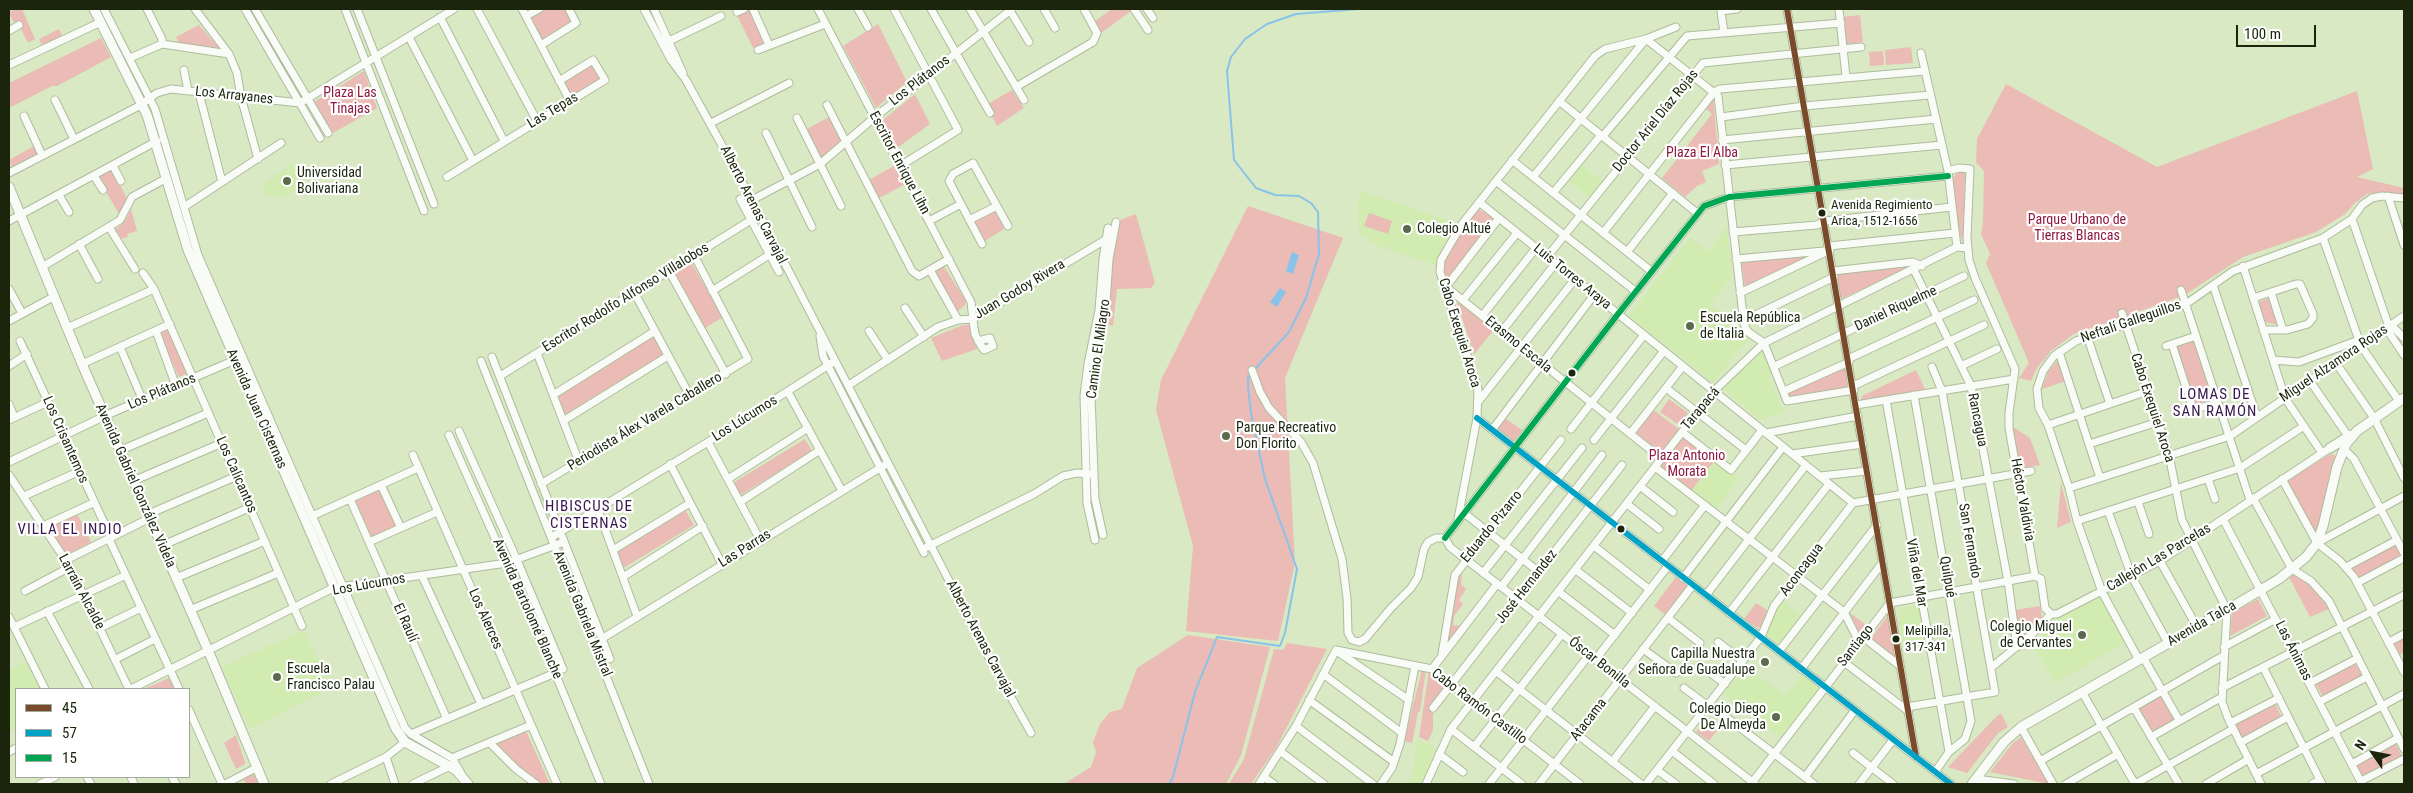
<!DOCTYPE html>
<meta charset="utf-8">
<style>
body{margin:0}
#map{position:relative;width:2413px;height:793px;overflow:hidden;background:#d8e9c3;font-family:"Roboto Condensed",sans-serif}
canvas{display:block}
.frame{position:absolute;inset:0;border:10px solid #1a250b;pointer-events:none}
.legend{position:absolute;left:15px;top:688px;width:175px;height:90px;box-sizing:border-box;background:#fff;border:1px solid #a3a89d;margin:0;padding:6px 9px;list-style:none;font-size:15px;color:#1a250b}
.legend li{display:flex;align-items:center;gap:10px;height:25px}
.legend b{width:25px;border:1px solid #a3a89d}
.north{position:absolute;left:2348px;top:728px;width:50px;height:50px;-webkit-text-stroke:4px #fff;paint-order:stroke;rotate:303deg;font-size:14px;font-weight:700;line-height:20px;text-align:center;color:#1a250b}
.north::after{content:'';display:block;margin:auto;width:18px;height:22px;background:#1a250b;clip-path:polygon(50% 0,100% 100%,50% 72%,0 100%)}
.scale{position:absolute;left:2236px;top:25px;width:80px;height:22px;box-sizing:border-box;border:2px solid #1a250b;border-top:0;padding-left:6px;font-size:15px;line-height:18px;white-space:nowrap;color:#1a250b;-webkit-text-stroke:4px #fff;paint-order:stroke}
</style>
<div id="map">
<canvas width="2413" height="793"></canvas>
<div class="frame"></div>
<ul class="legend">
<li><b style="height:6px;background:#7a4b2a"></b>45</li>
<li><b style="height:6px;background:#01a2c4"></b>57</li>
<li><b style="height:6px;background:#00a651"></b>15</li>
</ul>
<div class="north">N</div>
<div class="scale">100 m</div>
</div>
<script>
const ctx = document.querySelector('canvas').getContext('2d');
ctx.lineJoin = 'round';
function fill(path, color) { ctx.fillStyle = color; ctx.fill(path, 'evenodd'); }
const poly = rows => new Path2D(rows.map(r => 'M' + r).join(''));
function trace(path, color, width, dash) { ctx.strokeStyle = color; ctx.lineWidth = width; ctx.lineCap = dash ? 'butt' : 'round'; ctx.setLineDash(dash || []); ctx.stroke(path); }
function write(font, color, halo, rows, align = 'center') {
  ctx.font = font + ' "Roboto Condensed",sans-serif'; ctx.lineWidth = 4.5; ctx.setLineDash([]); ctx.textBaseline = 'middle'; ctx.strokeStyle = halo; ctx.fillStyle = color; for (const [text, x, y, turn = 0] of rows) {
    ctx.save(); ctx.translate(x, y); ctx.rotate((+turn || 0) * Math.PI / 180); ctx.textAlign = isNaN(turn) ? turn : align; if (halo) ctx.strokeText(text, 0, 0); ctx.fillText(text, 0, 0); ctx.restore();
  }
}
const built = poly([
 [291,164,297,166,303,172,306,187,281,197,267,196,264,191,265,183],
 [1581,165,1603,182,1590,198,1569,181],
 [1361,191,1458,224,1436,265,1378,246,1359,234,1358,200],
 [1727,226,1732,277,1710,304,1750,337,1713,382,1629,316,1690,238,1708,252],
 [1764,348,1774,369,1769,378,1784,413,1760,419,1722,388],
 [1715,460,1739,478,1716,509,1691,491],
 [2100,595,2126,642,2055,683,2034,647,2055,616],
 [1783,602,1802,616,1780,644,1767,634,1776,611],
 [1918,605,1926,649,1905,653,1897,609],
 [304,630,331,688,250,729,222,667],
 [26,662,40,689,16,689,16,729,9,732,9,671],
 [1745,666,1786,696,1802,674,1820,688,1782,738,1724,694],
 [1417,739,1437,749,1422,784,1407,784,1413,772]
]);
const green = poly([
 [14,9,22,9,35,39,28,43,18,23,15,24,9,13],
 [546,9,565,9,573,25,543,43,530,18],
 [750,9,765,42,753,48,737,15],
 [1112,9,1130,9,1131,11,1101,33,1095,21],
 [1860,15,1863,42,1846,44,1843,17],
 [878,24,907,82,876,108,843,46],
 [199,25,219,48,181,46,176,37],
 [59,29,63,37,43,48,39,39],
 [101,38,111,57,57,86,52,86,9,108,9,83],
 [1911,47,1913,63,1886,65,1885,50],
 [1883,51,1884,65,1870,66,1869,52],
 [593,62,604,81,573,101,563,80],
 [364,71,377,108,333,133,314,102],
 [2006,84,2157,167,2357,91,2373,169,2357,177,2404,188,2404,194,2379,192,2367,194,2355,203,2345,214,2316,232,2243,257,2183,296,2074,334,2051,351,2037,368,2031,381,2019,378,2029,363,1986,263,1990,254,1981,234,1983,222,1984,171,1976,162,1977,139],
 [1012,90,1024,108,997,126,986,105],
 [915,94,930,124,897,148,883,120],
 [1713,95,1719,164,1702,171,1706,182,1697,186,1685,197,1662,178,1712,114,1704,107],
 [831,116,843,138,820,159,805,130],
 [34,146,38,154,12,168,9,160],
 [894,166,904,185,879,198,869,180],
 [112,170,127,198,119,214,98,178],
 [1963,171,1965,173,1963,238,1961,239,1952,186,1953,178,1957,173],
 [1248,206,1343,238,1285,378,1295,563,1278,641,1186,631,1193,546,1156,410,1161,380],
 [131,209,137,231,127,234,128,237,119,239,114,231,125,221],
 [1478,209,1496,219,1446,280,1444,263,1465,225],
 [995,210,1004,229,980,244,970,224],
 [1369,213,1392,221,1388,234,1364,226],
 [1136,214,1155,283,1151,288,1117,289,1113,326,1109,325,1112,262,1120,220],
 [1820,252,1745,288,1741,261],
 [691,262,723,317,705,328,674,273],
 [943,265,966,301,965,305,956,313,932,272],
 [1910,265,1913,266,1841,299,1836,274],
 [2271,297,2279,325,2265,322,2259,302],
 [1459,302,1494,330,1474,354,1457,303],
 [963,325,970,325,977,349,942,361,931,338],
 [169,328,189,373,179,377,159,333],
 [654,335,664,354,564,415,557,397],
 [2194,340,2213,400,2195,406,2176,346],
 [2059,359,2066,381,2042,389,2048,372],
 [1845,367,1847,387,1789,399,1787,394],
 [1916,370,1925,389,1861,401,1862,396],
 [1669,399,1688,413,1679,425,1660,412],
 [1652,409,1679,429,1661,452,1635,432],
 [1505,418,1522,430,1514,441,1497,429],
 [2013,427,2030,438,2040,465,2020,468],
 [1683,437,1715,460,1691,491,1660,467],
 [805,439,812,451,739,496,733,483],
 [2330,454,2335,455,2335,459,2316,536,2287,481],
 [2061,483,2071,522,2057,528],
 [381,489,398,526,372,538,355,501],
 [685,509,694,525,622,569,616,552],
 [77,513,91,542,66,555,47,527],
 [2396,544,2402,555,2359,578,2352,568],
 [1462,568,1461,584,1466,589,1459,600,1463,604,1454,616,1453,625,1461,626,1446,646,1457,575],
 [2297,573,2309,583,2329,609,2310,617,2289,577],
 [1676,577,1688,586,1666,615,1654,606],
 [2258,599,2267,616,2230,636,2232,613],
 [1756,603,1767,610,1763,625,1758,628,1744,619],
 [2040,606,2042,618,2019,642,2015,610],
 [1890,612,1897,659,1870,640],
 [1850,613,1869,627,1862,635,1860,635],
 [1188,635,1270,647,1241,755,1226,784,1064,784,1091,767,1096,752,1093,742,1100,724,1110,712,1122,709,1137,668],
 [2404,637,2404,653,2400,655,2394,643],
 [1287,643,1327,649,1276,748,1251,784,1229,784,1244,759,1274,649,1283,650],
 [2354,662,2362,675,2323,697,2315,683],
 [1426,669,1420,711,1418,712,1412,743,1404,741,1422,670],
 [1429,670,1447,686,1429,709,1433,713,1433,730,1428,741,1419,737],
 [169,678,174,689,144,689],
 [2162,695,2176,720,2152,733,2138,709],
 [2274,702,2281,716,2242,738,2234,724],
 [2001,713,2008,727,1998,733,1967,773,1948,767,1995,718],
 [1705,720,1718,729,1709,741,1696,732],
 [525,729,550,784,536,784,493,745],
 [236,735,245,762,245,764,236,769,224,743],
 [2021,737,2049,784,1990,772,2013,743],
 [2395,743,2402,756,2363,778,2355,765],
 [253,774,259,784,246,784,243,778]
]);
const water = poly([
 [1292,252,1299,255,1293,274,1286,271],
 [1280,288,1286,292,1277,307,1270,302]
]);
const stream = poly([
 [1255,369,1289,332,1306,298,1319,254,1318,212,1311,203,1299,196,1275,195,1256,188,1234,160,1227,71,1231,57,1245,39,1267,24,1296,14,1359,9],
 [1169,784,1173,777,1195,692,1217,637,1280,646,1285,633,1297,569,1265,479,1251,413,1248,387,1248,378,1250,375]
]);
const minor = poly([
 [104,9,155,109,198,255,405,728,411,734,452,758,461,773],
 [147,9,162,39,162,44],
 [195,9,229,54,237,73,241,97,258,159],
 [245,9,320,138],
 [255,9,328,133],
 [345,9,424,211],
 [357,9,434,204],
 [477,9,537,121],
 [522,9,570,101],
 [644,9,671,60,686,80,752,200,988,656,1031,733],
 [654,9,683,73],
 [753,9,769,45],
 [818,9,971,302,974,328,975,334,980,344,984,350,993,346,990,338,978,341],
 [858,9,868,27],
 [894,9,958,130,900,166],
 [931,9,990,113],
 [970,9,1024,100],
 [1009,9,1029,42],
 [1044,9,1055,28],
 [1134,9,1148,30],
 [1147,9,1153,18],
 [1787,9,1916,757],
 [1839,9,1846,77],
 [737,12,744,9],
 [526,16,539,9],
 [440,17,504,141],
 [9,31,19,25],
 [1724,33,1721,11,1737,9],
 [409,37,473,161],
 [1646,39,1718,96,1744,324,1748,332,1764,343,1787,401,1854,390],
 [667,42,721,16],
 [541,45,576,23,569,9],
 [758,50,825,24],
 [1921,53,1948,171,1957,247],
 [130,58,162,44,229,54],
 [9,65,101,22],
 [184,70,188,91],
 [1016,87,1093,42,1097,33,1084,9],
 [199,93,222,182],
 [55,100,74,139],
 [1559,101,1697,213],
 [827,105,912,271,919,276,949,259],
 [24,116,42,155],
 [1721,117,1804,106,1930,95],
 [797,118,841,206],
 [711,123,789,83],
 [766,133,812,227],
 [1603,136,1687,36,1841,23],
 [1722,140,1936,119],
 [1512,160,1651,271],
 [1725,165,1942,145],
 [113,166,121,181],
 [1948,171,1959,168,1970,169,1967,238,1969,260,1975,278,2015,369,2009,413,2009,428,2035,576],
 [9,173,139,106,157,93,171,89,300,103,454,9],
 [94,176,103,190],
 [447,177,605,80,593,60,559,81],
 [1533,177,1646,39],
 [1496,181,1635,291],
 [1553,193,1601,135],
 [59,195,69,212],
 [2388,196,2404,245],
 [740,199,779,272],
 [752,200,820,164,875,117,1012,9],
 [1479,202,1853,503],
 [184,207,281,143],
 [1499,218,1446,287,1662,459],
 [2352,219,2389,327],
 [969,220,997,206],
 [9,221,157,141],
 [929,221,961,204],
 [109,227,135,269],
 [1733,232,1817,225,1825,221,1952,207],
 [1603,233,1714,92,1720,89,1925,71],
 [2323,238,2361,346,2399,401],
 [79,244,98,279],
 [982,244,949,181,953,174,973,163,1008,226],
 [1829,246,1955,233],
 [1627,252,1673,193],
 [1547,257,1703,63,1861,47],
 [1736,259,1824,251],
 [2243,266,2285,398,2322,453],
 [42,267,120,220,132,197,167,178],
 [930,270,958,320],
 [1914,270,1971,386,2008,581,2017,647],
 [669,271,726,374],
 [1833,271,1913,262,1922,266],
 [143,273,154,289,302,626],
 [2213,285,2257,417],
 [9,289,22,313],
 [2181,290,2250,500],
 [712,291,769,255],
 [634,292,690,396],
 [2271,292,2283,330],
 [1740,293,1830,250],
 [2253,298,2296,284,2300,284,2313,314,2313,318,2308,324,2287,330,2263,330],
 [1463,300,1517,233],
 [905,308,924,337],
 [2122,313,2169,455,2182,520,2227,610,2222,702,2228,718,2261,784],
 [1482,316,1536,248],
 [9,321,55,296],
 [1743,321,1834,277],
 [2391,325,2404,338],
 [67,328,154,289],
 [2386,328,2404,355],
 [156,331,176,386],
 [869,331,888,360],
 [1502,331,1555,264],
 [820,336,823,356,924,553],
 [2087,336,2110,404],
 [20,341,111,538],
 [2172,344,2193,409],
 [2166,346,2196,336],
 [120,347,143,401],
 [2059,352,2100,478],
 [537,353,579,462],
 [492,357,610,659],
 [1848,359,1974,300],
 [2273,360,2299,362,2359,340],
 [481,361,649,784],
 [2336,363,2374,418,2404,478],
 [82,364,170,324],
 [9,366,27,354],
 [1775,366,1964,276],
 [1961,366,1997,349],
 [1252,370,1260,392,1269,408,1301,442,1313,463,1342,559,1347,598,1348,633,1352,640,1359,642,1365,639,1391,608,1411,588,1418,577,1424,549,1428,542,1436,538,1445,538],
 [500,376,751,220],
 [2310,381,2348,436],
 [849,385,938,327,958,320,973,319,1110,237],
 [1853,386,1984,325],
 [1666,388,1746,450],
 [1784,391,1849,362],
 [788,392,841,489],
 [553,395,655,331],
 [1914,395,1971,721,1965,739,1949,752],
 [1886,400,1949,752,1935,772],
 [1478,402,1575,279],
 [9,404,14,417],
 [1856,405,2014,379],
 [2187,411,2218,403],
 [1477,418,1951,784],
 [9,420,48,402],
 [563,421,668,356],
 [2048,425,2148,391],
 [1571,429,1644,335],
 [1492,430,1594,295],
 [459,431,517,560,563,669],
 [1682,432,1731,470,1762,430],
 [1766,433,1858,416],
 [1630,434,1683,366],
 [449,435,555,673,601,784],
 [1594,440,1664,351],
 [708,442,760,540],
 [2089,444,2158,422],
 [2344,449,2354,459,2404,553],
 [119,451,208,413],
 [1792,454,1863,444],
 [413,455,557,784],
 [9,462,109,414,235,360],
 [670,464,722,564],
 [1655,467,1844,612,1859,642],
 [9,475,70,567,129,689],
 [1820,476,1867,471],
 [728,479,808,428],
 [2208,479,2215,499],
 [2282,479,2317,543,2340,561,2354,577,2404,672],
 [133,481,222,443],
 [541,484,748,359,694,255],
 [381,485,401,528],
 [1640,486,1673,512],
 [2069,488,2230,436,2404,316],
 [24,496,80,471],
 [2253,498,2292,569,2311,581,2329,601,2404,749],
 [350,499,447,719],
 [740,502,820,450],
 [2138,502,2149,534],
 [1627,504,1659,529],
 [598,510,637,616],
 [2108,511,2132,577,2168,643],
 [1464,513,1539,572],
 [312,516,418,468],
 [1458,519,1477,418,1478,389,1440,272,1441,260,1462,224,1595,56,1605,49,1646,39,1676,27],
 [2223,519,2362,784],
 [2077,521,2240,468,2304,426],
 [43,526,93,503],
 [1103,535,1095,499,1091,396,1094,370,1105,317,1109,259,1116,222],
 [552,537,708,442,835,361],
 [1445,538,1618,314,1704,206,1729,197,1948,176],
 [1445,538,1450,547,1755,784],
 [109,539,179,689],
 [1095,540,1087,503,1084,396,1088,364,1099,310,1103,259,1108,228],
 [369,542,437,512],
 [2317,543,2404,496],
 [161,546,251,507],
 [1594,546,1650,590],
 [927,547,1034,494,1063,476,1077,473,1091,474],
 [613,550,690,503],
 [66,560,148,519,151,513,237,476],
 [1662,561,1705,505],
 [2160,561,2197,627],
 [2346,567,2397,540],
 [1576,570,1632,613],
 [1483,573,1582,448],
 [422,576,481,704],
 [2035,576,2041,579,2045,608,2051,614],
 [623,577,703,526],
 [176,578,265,541],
 [1683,578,1783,447],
 [2357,583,2404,558],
 [1501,587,1602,455],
 [25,591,70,567],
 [1559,592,1615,635],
 [1706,595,1806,465],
 [190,610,278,573],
 [47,611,89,689],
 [1729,613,1829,484],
 [9,617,45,689],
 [1668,618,1700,643],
 [14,627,126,575],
 [100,628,141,608],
 [1863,637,1900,666],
 [603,638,888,463],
 [1718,642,1743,661],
 [2389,642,2404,634],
 [2224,647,2276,619],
 [1643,649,1676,673],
 [1336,650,1432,669,1580,784],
 [1779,651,1877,525],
 [1338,652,1409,700],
 [1442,654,1455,575,1561,440],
 [2143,657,2179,720],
 [116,659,155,639],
 [1595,660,1668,566],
 [2139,660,2102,592,2077,521,2069,488,2048,425,2039,408,2037,389,2043,371,2054,356,2076,341,2186,304,2233,271,2323,238,2352,219,2362,205,2372,198,2382,196,2404,198],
 [1844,662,1908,711],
 [1700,665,1725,684],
 [1992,667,2033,633,2051,614,2057,614,2160,561,2330,448],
 [2263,667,2322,784],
 [1432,669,1497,584],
 [1801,669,1883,562],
 [1497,672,1641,784],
 [1323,674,1402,733],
 [2310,683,2358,658],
 [1684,688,1708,706],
 [2222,688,2404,595],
 [131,689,333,588,507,563,564,542],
 [2082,692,2135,784],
 [1309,700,1394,762],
 [2319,702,2367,677],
 [1709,704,1814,784],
 [1907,707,1995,692,1942,391,1932,367],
 [1433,708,1622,465],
 [2134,708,2179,784],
 [189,710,222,784],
 [2230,723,2279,698],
 [1296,726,1373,784],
 [2021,727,2053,784],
 [1451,729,1522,784],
 [411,734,555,673],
 [2151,737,2222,697],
 [490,743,516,769,536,784],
 [2240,743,2288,717],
 [1474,747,1562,634],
 [1672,751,1714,784],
 [9,752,16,748],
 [1281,752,1324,784],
 [1853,753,1893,784],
 [1439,754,1463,772],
 [386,757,395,784],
 [452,758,531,725],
 [2040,761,2223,656],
 [1612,762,1655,706],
 [2352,764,2398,738],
 [1657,770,1676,784],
 [2256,774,2404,694],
 [87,777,91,784],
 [131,777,134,784],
 [172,777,176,784],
 [1264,777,1274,784],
 [1805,777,1855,710],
 [1976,779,2014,784],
 [2361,781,2404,759],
 [40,784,55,777],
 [225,784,256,768],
 [331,784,386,757,405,742],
 [413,784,450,766],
 [1259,784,1296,726,1336,650],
 [1381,784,1392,768,1400,744,1415,666],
 [1426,784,1451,729,1714,391,1764,343,1957,247,1967,248],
 [1489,784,1589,655],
 [1539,784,1693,585],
 [1646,784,1761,637,1774,606,1853,503,2031,471],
 [1751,784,1890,603,2035,576],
 [1859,784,1893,740],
 [2066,784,2118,754],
 [2135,784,2233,729],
 [2206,784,2249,759],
 [2312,784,2320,780]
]);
const major = poly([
 [94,9,147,115,188,250,396,729,405,742,456,770,468,784],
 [9,187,82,364,208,650,264,784],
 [2330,448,2351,435],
 [1972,784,2004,742,2021,727,2232,607,2279,579,2306,557,2317,543,2323,526,2337,467,2346,444,2357,431,2404,398]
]);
const bus1 = poly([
 [1787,9,1916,757]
]);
const bus2 = poly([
 [1477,418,1951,784]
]);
const bus3 = poly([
 [1445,538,1618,314,1704,206,1729,197,1948,176]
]);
const markers = [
 [287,181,5,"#5c6a4b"],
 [1822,213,4.5,"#1a250b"],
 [1407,229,5,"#5c6a4b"],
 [1690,326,5,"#5c6a4b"],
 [1572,373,4.5,"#1a250b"],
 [1226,436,5,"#5c6a4b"],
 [1621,529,4.5,"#1a250b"],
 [2082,635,5,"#5c6a4b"],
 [1896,639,4.5,"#1a250b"],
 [1765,662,5,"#5c6a4b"],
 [277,677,5,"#5c6a4b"],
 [1776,717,5,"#5c6a4b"]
];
const busNames = [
 ["Avenida Regimiento",1831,206],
 ["Arica, 1512-1656",1831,222],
 ["Melipilla,",1905,632],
 ["317-341",1905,648]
];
const streetNames = [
 ["Los Plátanos",920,81,-38],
 ["Los Arrayanes",234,96,6],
 ["Las Tepas",553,111,-31],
 ["Doctor Ariel Díaz Rojas",1656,121,-51],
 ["Escritor Enrique Lihn",899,163,62],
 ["Alberto Arenas Carvajal",753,205,63],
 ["Luis Torres Araya",1572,277,39],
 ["Juan Godoy Rivera",1020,290,-31],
 ["Escritor Rodolfo Alfonso Villalobos",626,298,-32],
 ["Daniel Riquelme",1896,309,-25],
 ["Neftalí Galleguillos",2131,322,-19],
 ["Cabo Exequiel Aroca",1459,333,73],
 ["Erasmo Escala",1518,345,39],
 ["Camino El Milagro",1099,349,-82],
 ["Miguel Alzamora Rojas",2334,364,-34],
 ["Los Plátanos",162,392,-23],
 ["Cabo Exequiel Aroca",2152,408,72],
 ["Avenida Juan Cisternas",256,409,66],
 ["Tarapacá",1701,409,-50],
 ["Los Lúcumos",745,419,-32],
 ["Rancagua",1977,420,79],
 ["Periodista Álex Varela Caballero",645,422,-31],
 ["Los Crisantemos",65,440,66],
 ["Los Calicantos",236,475,66],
 ["Avenida Gabriel González Videla",135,486,66],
 ["Héctor Valdivia",2022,500,80],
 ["Eduardo Pizarro",1492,527,-51],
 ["San Fernando",1969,541,80],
 ["Las Parras",745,549,-32],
 ["Callejón Las Parcelas",2159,558,-31],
 ["Aconcagua",1802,570,-53],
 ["Viña del Mar",1916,573,80],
 ["Quilpué",1947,577,80],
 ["Los Lúcumos",369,585,-10],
 ["José Hernandez",1527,587,-52],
 ["Larraín Alcalde",81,592,62],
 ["Avenida Bartolomé Blanche",527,609,66],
 ["Avenida Gabriela Mistral",582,614,68],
 ["Los Alerces",485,619,66],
 ["El Raulí",405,623,66],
 ["Avenida Talca",2202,624,-30],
 ["Alberto Arenas Carvajal",980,639,62],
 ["Santiago",1856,646,-52],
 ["Las Ánimas",2293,651,63],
 ["Óscar Bonilla",1599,663,38],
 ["Cabo Ramón Castillo",1479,707,37],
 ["Atacama",1589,720,-52]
];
const parkNames = [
 ["Plaza Las",350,93],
 ["Tinajas",350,109],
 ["Plaza El Alba",1702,153],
 ["Parque Urbano de",2077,220],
 ["Tierras Blancas",2077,236],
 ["Plaza Antonio",1687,456],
 ["Morata",1687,472]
];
const poiNames = [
 ["Universidad",297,173],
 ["Bolivariana",297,189],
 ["Colegio Altué",1417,229],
 ["Escuela República",1700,318],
 ["de Italia",1700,334],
 ["Parque Recreativo",1236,428],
 ["Don Florito",1236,444],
 ["Colegio Miguel",2072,627,"right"],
 ["de Cervantes",2072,643,"right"],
 ["Capilla Nuestra",1755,654,"right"],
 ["Señora de Guadalupe",1755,670,"right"],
 ["Escuela",287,669],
 ["Francisco Palau",287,685],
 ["Colegio Diego",1766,709,"right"],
 ["De Almeyda",1766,725,"right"]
];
const neighbourhoodNames = [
 ["LOMAS DE",2215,395],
 ["SAN RAMÓN",2215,412],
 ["HIBISCUS DE",589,507],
 ["CISTERNAS",589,524],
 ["VILLA EL INDIO",70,530]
];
fill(built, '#d1ebb0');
fill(green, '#eabcb5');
fill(water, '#89c3e9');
trace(stream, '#89c3e9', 2);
trace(minor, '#aebb9e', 9);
trace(major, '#aebb9e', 11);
trace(minor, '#f9fcf6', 7);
trace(major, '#f9fcf6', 9);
trace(bus1, '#7a4b2a', 6);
trace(bus2, '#01a2c4', 6);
trace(bus3, '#00a651', 6);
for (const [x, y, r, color] of markers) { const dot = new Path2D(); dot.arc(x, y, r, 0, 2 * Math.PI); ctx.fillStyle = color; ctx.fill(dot); trace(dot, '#fff', 2); }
write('13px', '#1a250b', '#fff', busNames, 'left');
write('14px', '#1a250b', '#fff', streetNames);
write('14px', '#8d1a40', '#fff', parkNames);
write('14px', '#1a250b', '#fff', poiNames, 'left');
ctx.letterSpacing = '1px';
write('15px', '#37174e', '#fff', neighbourhoodNames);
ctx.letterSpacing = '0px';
</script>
